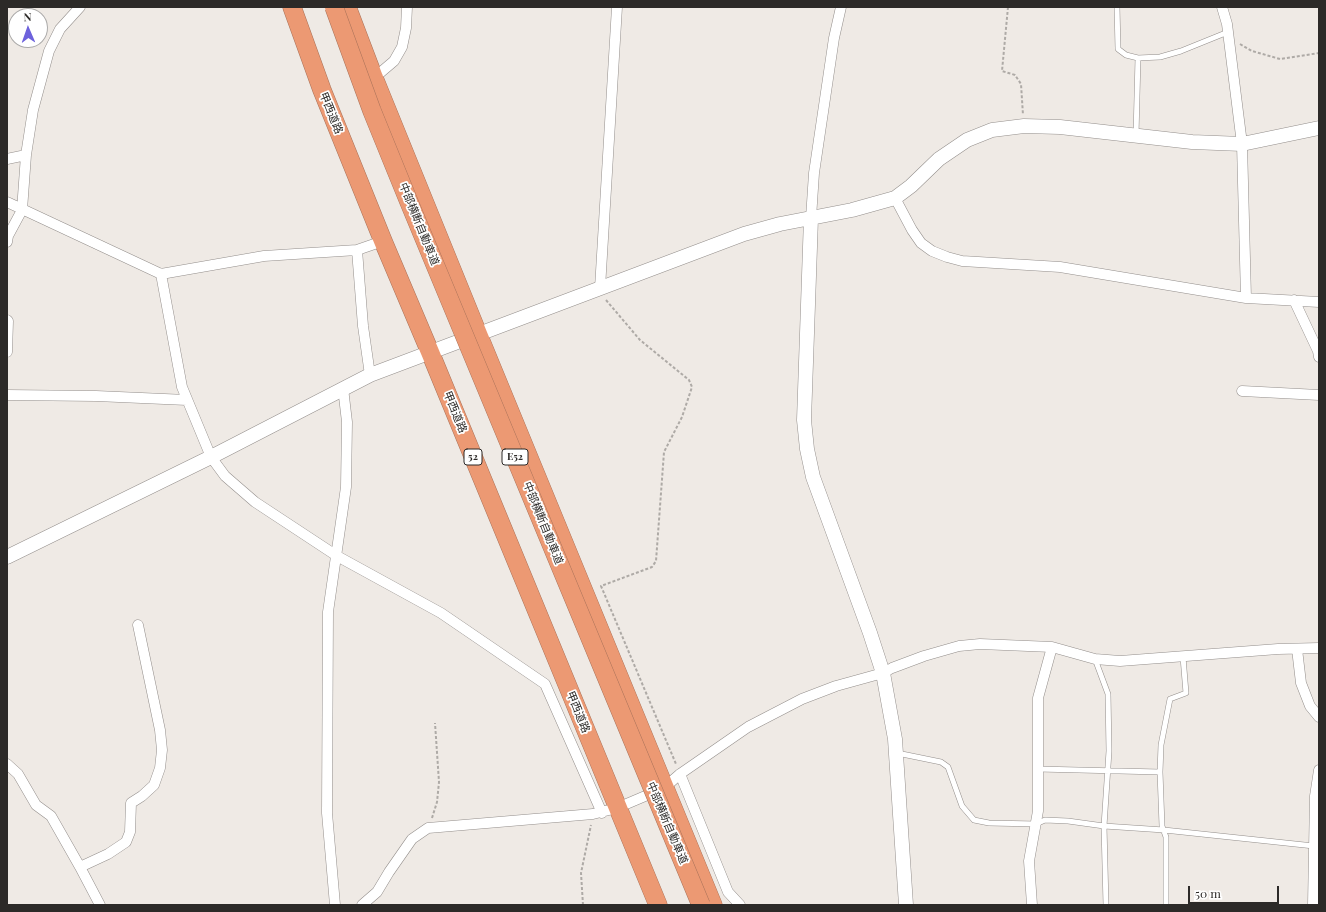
<!DOCTYPE html>
<meta charset="utf-8">
<style>
body{margin:0}
#map{position:relative;width:1326px;height:912px;overflow:hidden;background:#efeae5;font-family:"Playfair Display",serif}
canvas{display:block}
.frame{position:absolute;inset:0;border:8px solid #2c2a28;pointer-events:none}
.north{position:absolute;left:8px;top:8px;width:40px;height:40px;box-sizing:border-box;background:#fff;border:1px solid #abaaa9;border-radius:50%;rotate:358deg;font-size:11px;font-weight:700;line-height:16px;text-align:center;color:#2c2a28}
.north::after{content:'';display:block;margin:auto;width:14px;height:18px;background:#6d62dc;clip-path:polygon(50% 0,100% 100%,50% 72%,0 100%)}
.scale{position:absolute;left:1188px;top:886px;width:91px;height:18px;box-sizing:border-box;border:2px solid #2c2a28;border-top:0;padding-left:5px;font-size:12px;line-height:14px;white-space:nowrap;color:#2c2a28;-webkit-text-stroke:3px #fff;paint-order:stroke}
</style>
<div id="map">
<canvas width="1326" height="912"></canvas>
<div class="frame"></div>
<div class="north">N</div>
<div class="scale">50 m</div>
</div>
<script>
const ctx = document.querySelector('canvas').getContext('2d');
ctx.lineJoin = 'round';
const poly = rows => new Path2D(rows.map(r => 'M' + r).join(''));
function trace(path, color, width, dash) { ctx.strokeStyle = color; ctx.lineWidth = width; ctx.lineCap = dash ? 'butt' : 'round'; ctx.setLineDash(dash || []); ctx.stroke(path); }
function write(font, color, halo, rows, align = 'center') {
  ctx.font = font + ' "Playfair Display","Noto Sans JP",serif'; ctx.lineWidth = 3.5; ctx.setLineDash([]); ctx.textBaseline = 'middle'; ctx.strokeStyle = halo; ctx.fillStyle = color; for (const [text, x, y, turn = 0] of rows) {
    ctx.save(); ctx.translate(x, y); ctx.rotate((+turn || 0) * Math.PI / 180); ctx.textAlign = isNaN(turn) ? turn : align; if (halo) ctx.strokeText(text, 0, 0); ctx.fillText(text, 0, 0); ctx.restore();
  }
}
const path = poly([
 [1008,7,1002,71,1015,75,1021,84,1023,115],
 [1240,44,1252,51,1280,59,1319,53],
 [606,300,640,340,689,380,692,387,682,417,664,452,656,561,652,567,601,586,676,764],
 [432,818,437,802,439,782,435,723],
 [583,905,581,873,591,825]
]);
const lane = poly([
 [1117,7,1118,49,1126,55,1138,58,1136,135],
 [1138,58,1160,57,1181,51,1228,32],
 [1095,659,1108,694,1109,751,1104,826,1106,905],
 [897,753,941,762,948,767,962,806,974,820,989,823,1036,824,1045,820,1068,821,1104,826,1164,830,1314,846],
 [1038,769,1160,772],
 [1166,905,1166,837,1162,826,1160,772,1161,745,1170,699,1186,693,1183,657]
]);
const street = poly([
 [1222,7,1227,24,1242,144,1246,298],
 [374,78,394,61,402,47,406,28,407,7],
 [7,159,26,155],
 [895,198,912,230,921,243,932,251,947,257,962,261,1060,267,1246,298,1319,302],
 [7,202,161,274,264,256,357,250,383,241],
 [811,218,814,173,834,38,841,7],
 [7,242,8,236,22,210,26,155,33,110,49,51,60,29,80,7],
 [357,250,363,326,370,375],
 [161,274,182,387,211,457,225,476,255,502,337,556,441,613,545,684,602,813],
 [600,288,617,7],
 [1294,300,1318,351,1319,357],
 [7,320,8,321,7,352],
 [1242,391,1319,395],
 [7,395,96,396,187,400],
 [1297,649,1301,683,1310,706,1319,717],
 [7,764,18,774,36,805,51,816,80,867,100,905],
 [680,774,728,892,740,905],
 [80,867,108,854,126,842,130,832,131,803,142,796,154,785,160,768,162,750,160,730,138,625],
 [335,905,327,813,328,612,346,487,347,422,343,388],
 [362,905,377,892,389,872,412,839,428,828,593,814,617,808,664,788,680,774,748,727,802,699,836,686,883,673,892,668,924,656,959,646,980,644,1052,647,1095,659,1120,661,1278,649,1319,648],
 [1032,905,1029,861,1038,811,1038,698,1052,647],
 [1313,905,1315,796,1319,770]
]);
const secondary = poly([
 [811,218,804,420,807,449,813,477,870,633,883,673,895,739,906,905],
 [7,557,211,457,370,375,744,234,780,224,852,210,895,198,911,186,939,159,967,140,992,130,1024,126,1060,127,1192,142,1242,144,1319,128]
]);
const highway = poly([
 [292,7,322,90,383,241,430,352,658,905],
 [347,7,374,78,478,334,713,905]
]);
const highwayBridge = poly([
 [334,7,372,111,409,202,701,905]
]);
const shields = [
 [473,457,18],
 [515,457,26]
];
const shieldNames = [
 ["52",473,457],
 ["E52",515,457]
];
const streetNames = [
 ["甲西道路",331,113,68],
 ["中部横断自動車道",419,224,68],
 ["甲西道路",455,412,68],
 ["中部横断自動車道",543,523,68],
 ["甲西道路",578,712,68],
 ["中部横断自動車道",667,823,67]
];
trace(lane, '#938e8b', 6);
trace(street, '#938e8b', 11);
trace(secondary, '#938e8b', 15);
trace(highway, '#a97259', 19);
trace(path, '#aeaaa6', 2, [3, 2]);
trace(lane, '#fff', 5);
trace(street, '#fff', 10);
trace(secondary, '#fff', 14);
trace(highway, '#ec9973', 18);
trace(highwayBridge, '#a97259', 19, []);
trace(highwayBridge, '#ec9973', 18);
for (const [x, y, w] of shields) { const box = new Path2D(); box.roundRect(x - w / 2, y - 8, w, 16, 3); ctx.fillStyle = '#fff'; ctx.fill(box); trace(box, '#2c2a28', 1); }
write('bold 10px', '#2c2a28', null, shieldNames);
write('11px', '#2c2a28', '#fff', streetNames);
</script>
